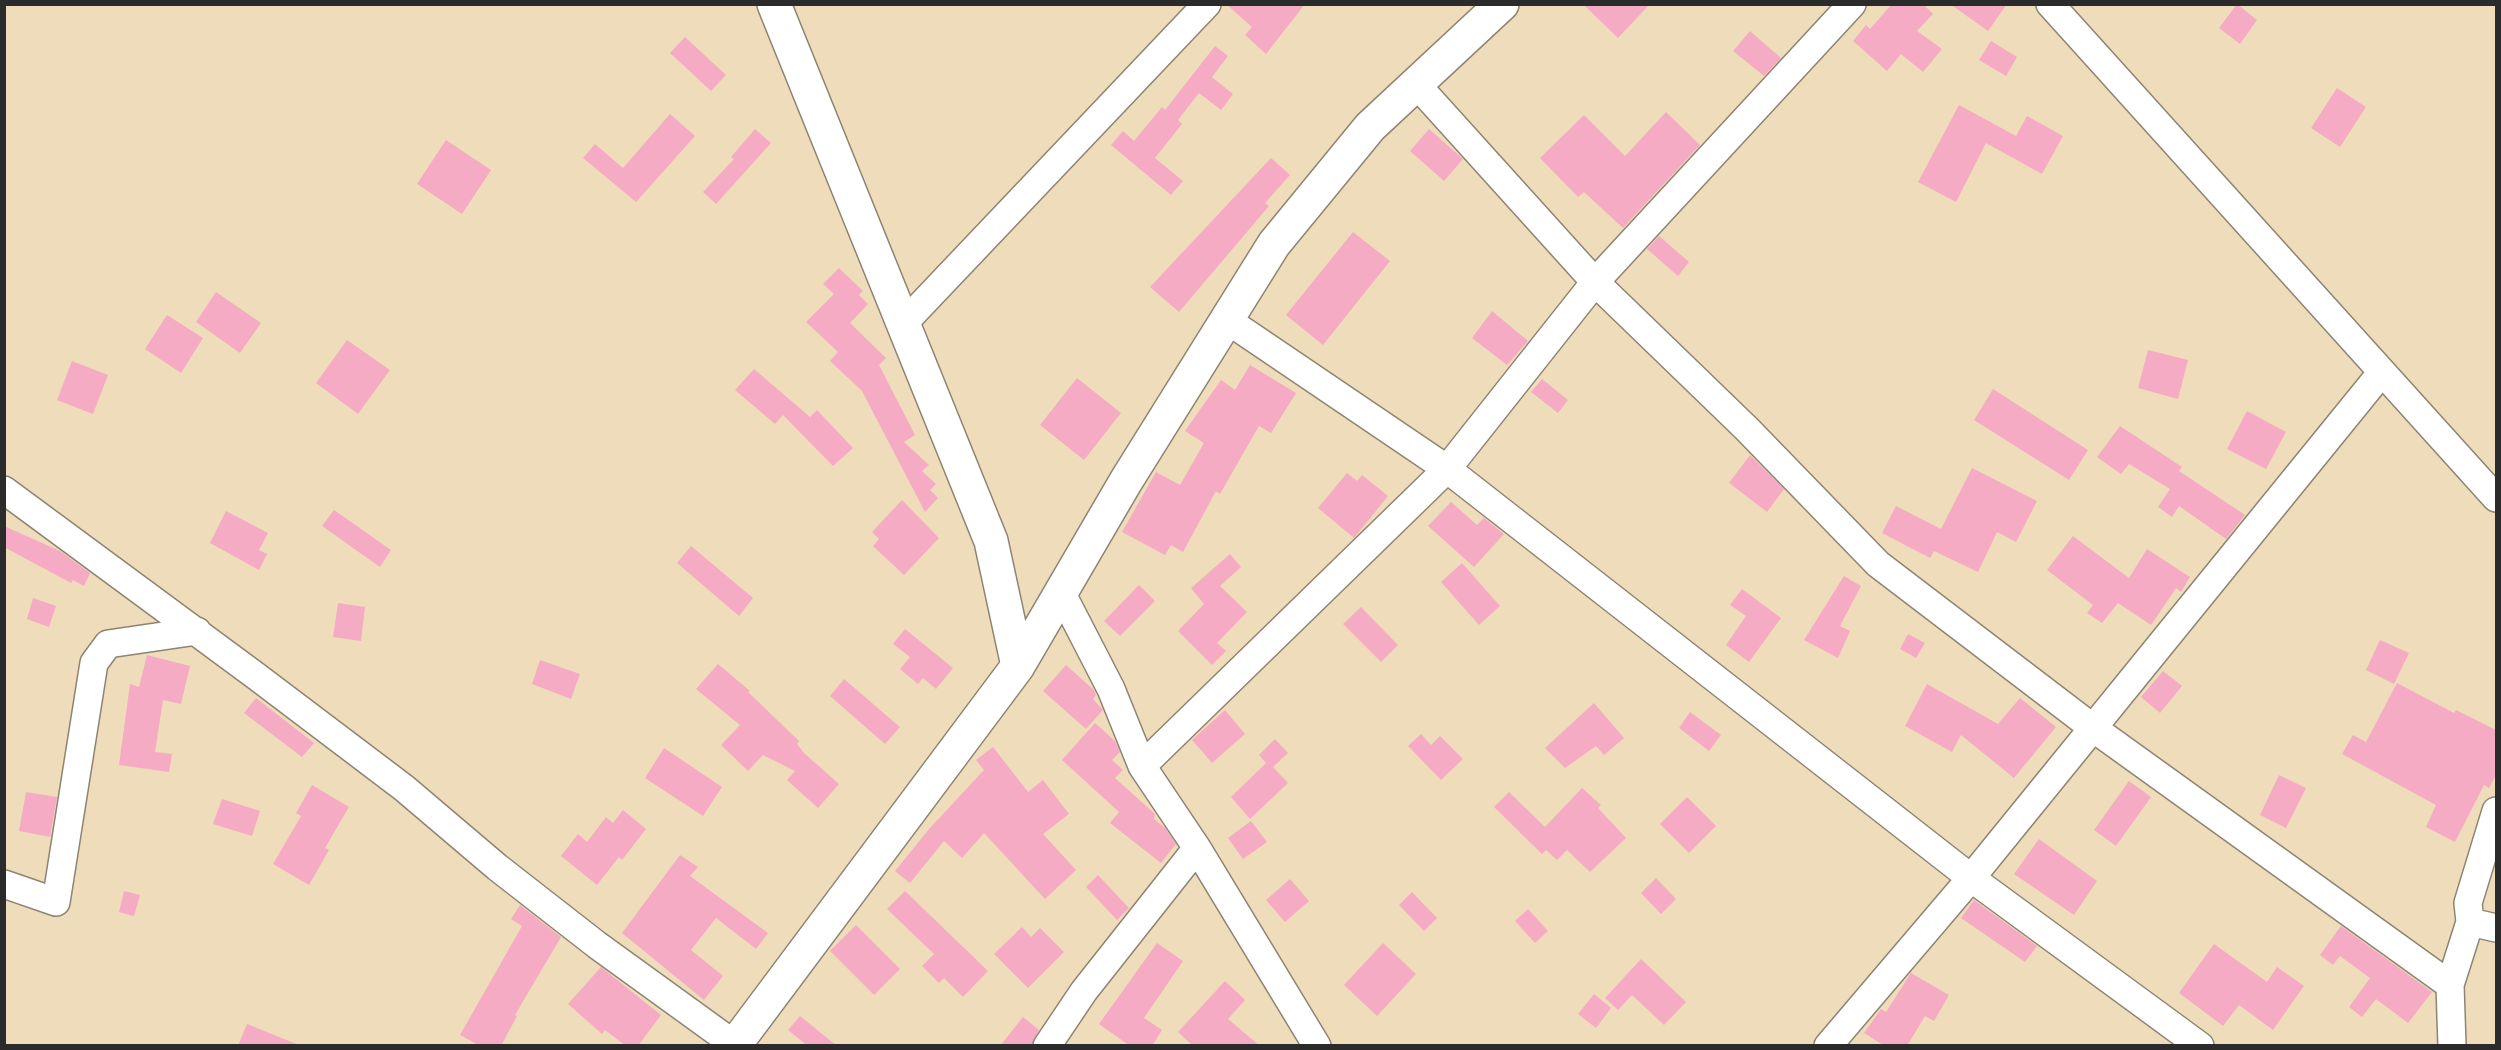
<!DOCTYPE html>
<style>
body{margin:0}
#map{position:relative;width:2501px;height:1050px;overflow:hidden;background:#efdcba;font-family:"EB Garamond",serif}
canvas{display:block}
.frame{position:absolute;inset:0;border:6px solid #2b2b2b;pointer-events:none}
</style>
<div id="map">
<canvas width="2501" height="1050"></canvas>
<div class="frame"></div>
</div>
<script>
const ctx = document.querySelector('canvas').getContext('2d');
ctx.lineJoin = 'round';
function fill(path, color) { ctx.fillStyle = color; ctx.fill(path, 'evenodd'); }
const poly = rows => new Path2D(rows.map(r => 'M' + r).join(''));
function trace(path, color, width, dash) { ctx.strokeStyle = color; ctx.lineWidth = width; ctx.lineCap = dash ? 'butt' : 'round'; ctx.setLineDash(dash || []); ctx.stroke(path); }
const building = poly([
 [1226,4,1305,4,1266,54,1245,35,1252,27],
 [1583,4,1650,4,1618,38],
 [1892,4,1923,4,1933,14,1917,31,1942,49,1923,72,1901,54,1887,71,1853,41,1866,25,1870,29],
 [1950,4,2007,4,1988,31],
 [2237,4,2257,20,2240,44,2219,28],
 [1750,31,1781,58,1764,76,1733,51],
 [685,37,726,75,711,91,670,53],
 [1991,41,2017,57,2006,76,1979,60],
 [1215,46,1228,56,1212,77,1233,94,1221,110,1199,93,1178,120,1182,124,1155,158,1183,181,1171,195,1111,145,1123,131,1134,141,1162,107,1165,110],
 [2337,88,2366,107,2340,147,2311,128],
 [1959,105,2016,136,2027,116,2063,136,2042,174,1986,143,1956,202,1918,182],
 [1666,112,1700,145,1623,228,1584,192,1578,197,1540,158,1584,115,1625,156],
 [670,114,695,136,636,202,583,158,595,144,623,168],
 [755,129,771,143,716,204,703,192,734,159,731,157],
 [1429,129,1463,159,1444,181,1410,151],
 [446,140,491,170,462,214,417,184],
 [1271,158,1290,175,1265,203,1269,206,1179,312,1150,287],
 [1353,232,1390,261,1323,345,1286,315],
 [1659,236,1689,262,1678,276,1647,249],
 [839,268,863,291,859,295,868,304,850,323,886,358,879,365,915,435,904,442,929,465,922,471,936,484,930,490,938,498,925,512,862,391,830,361,838,352,806,322,834,294,823,284],
 [216,292,261,323,240,353,196,322],
 [1492,311,1528,341,1507,365,1472,338],
 [167,315,203,338,181,373,145,349],
 [347,340,390,370,358,414,316,383],
 [2148,350,2188,360,2178,399,2138,388],
 [72,361,108,375,93,414,57,400],
 [1250,365,1296,393,1271,433,1259,426,1220,494,1216,491,1183,552,1171,545,1165,555,1122,532,1156,472,1180,485,1204,443,1185,431,1221,380,1235,390],
 [754,369,810,417,817,410,853,448,833,466,783,415,775,424,735,390],
 [1077,378,1121,413,1084,460,1040,425],
 [1542,379,1568,400,1558,413,1531,392],
 [1993,389,2088,450,2069,480,1974,420],
 [2247,411,2286,432,2266,469,2227,449],
 [2120,426,2182,467,2179,471,2245,515,2226,539,2179,506,2172,517,2158,507,2170,489,2129,464,2121,474,2097,457],
 [1750,455,1784,489,1767,512,1729,483],
 [1972,468,2037,501,2016,542,1997,532,1978,572,1934,551,1930,558,1882,533,1896,506,1941,529],
 [1347,473,1357,481,1362,475,1388,496,1354,538,1318,508],
 [902,500,939,538,904,575,873,546,879,539,872,532],
 [1451,502,1477,525,1484,518,1504,534,1474,567,1428,526],
 [334,510,391,550,380,567,322,526],
 [226,511,268,533,259,550,267,554,259,570,210,543],
 [4,526,60,551,90,573,84,586,73,580,71,583,4,547],
 [2073,536,2129,578,2147,549,2190,577,2181,592,2176,588,2151,625,2118,603,2102,623,2087,613,2093,605,2047,570],
 [691,546,753,598,739,616,677,563],
 [1230,554,1241,567,1220,586,1247,612,1217,643,1226,651,1212,665,1178,631,1204,604,1191,588],
 [1462,563,1500,606,1479,625,1441,582],
 [1844,576,1861,586,1840,626,1850,631,1838,658,1804,640],
 [1139,585,1155,601,1120,636,1104,621],
 [1742,589,1781,618,1749,662,1726,645,1746,616,1730,605],
 [33,598,56,606,49,627,27,619],
 [338,603,365,607,361,641,333,637],
 [1361,607,1398,645,1381,662,1343,624],
 [905,629,953,668,936,689,923,678,918,684,900,669,910,657,893,644],
 [1908,634,1925,643,1916,658,1900,649],
 [2380,640,2409,653,2394,684,2366,670],
 [147,655,190,666,181,704,163,700,155,752,172,754,169,772,119,765,130,684,139,687],
 [540,660,580,674,571,699,532,684],
 [718,664,750,691,748,692,799,741,797,744,804,753,839,784,818,808,787,780,795,771,763,755,748,771,721,745,740,725,696,689],
 [1066,665,1094,690,1096,695,1093,699,1103,710,1086,729,1043,691],
 [2163,671,2182,686,2160,713,2141,697],
 [844,679,900,727,885,744,830,696],
 [2397,683,2454,713,2456,710,2496,730,2496,775,2489,788,2484,785,2455,842,2426,827,2436,805,2342,754,2353,735,2366,742],
 [1927,684,1998,724,2020,698,2056,727,2014,778,1961,735,1952,752,1905,726],
 [256,698,314,743,302,757,244,713],
 [1594,703,1624,738,1604,755,1596,746,1565,768,1545,748],
 [1225,710,1245,734,1212,763,1192,740],
 [1690,712,1721,735,1709,751,1679,728],
 [1095,723,1115,741,1120,752,1112,760,1123,770,1115,778,1155,814,1154,819,1165,828,1176,844,1161,863,1110,823,1119,812,1062,760],
 [1421,734,1431,745,1440,736,1463,759,1441,780,1408,746],
 [1275,739,1288,753,1273,767,1288,783,1250,819,1231,797,1266,763,1259,755],
 [993,747,1028,792,1043,780,1069,814,1043,834,1076,870,1045,899,984,833,962,858,944,841,910,883,895,871,930,828,984,770,976,760],
 [664,748,722,787,703,816,645,778],
 [2279,775,2306,788,2286,828,2260,815],
 [2129,781,2151,797,2116,846,2094,830],
 [312,785,349,807,325,848,329,850,309,885,273,864,301,816,296,813],
 [1582,788,1601,805,1598,808,1626,838,1590,872,1567,850,1557,860,1546,850,1542,854,1494,807,1509,792,1545,827],
 [26,792,57,797,50,837,19,831],
 [1687,797,1716,826,1689,853,1660,824],
 [222,799,260,811,252,836,213,824],
 [623,810,646,829,622,860,619,857,597,885,561,856,578,834,587,842,606,817,613,823],
 [1251,821,1267,842,1243,859,1228,838],
 [2039,839,2097,881,2074,915,2014,874],
 [680,855,698,867,690,876,768,933,756,949,716,918,691,950,723,976,704,1000,622,933],
 [1098,875,1129,908,1117,920,1086,887],
 [1656,878,1676,899,1661,914,1641,893],
 [1290,879,1309,901,1285,922,1266,900],
 [124,891,140,895,134,916,119,912],
 [905,891,988,971,963,997,944,978,939,983,922,966,934,954,887,909],
 [1412,892,1437,918,1424,931,1399,905],
 [1974,900,2037,946,2025,962,1961,918],
 [520,905,561,937,515,1015,517,1016,501,1046,480,1046,460,1035,522,926,511,919],
 [1528,909,1548,931,1535,943,1515,921],
 [856,925,900,969,874,995,830,951],
 [2341,926,2432,992,2408,1023,2376,999,2362,1017,2349,1007,2370,978,2340,956,2333,965,2320,955],
 [1022,927,1031,937,1040,928,1064,952,1028,988,994,954],
 [1157,943,1183,961,1144,1018,1162,1030,1152,1046,1130,1046,1099,1024],
 [1383,943,1416,974,1377,1016,1344,985],
 [2214,944,2267,982,2277,967,2304,986,2273,1030,2239,1005,2223,1026,2179,993],
 [1641,959,1686,1002,1664,1025,1632,995,1618,1010,1605,998],
 [601,967,661,1015,638,1046,626,1046,605,1030,602,1034,568,1004],
 [1911,973,1949,995,1934,1021,1925,1016,1907,1046,1885,1046,1864,1033,1881,1009,1886,1012],
 [1225,981,1245,1000,1228,1019,1260,1046,1193,1046,1178,1032],
 [1594,994,1611,1008,1596,1028,1578,1014],
 [800,1016,837,1046,808,1046,788,1030],
 [1023,1017,1039,1030,1031,1046,1000,1046],
 [247,1024,299,1045,299,1046,238,1046]
]);
const minor = poly([
 [2050,4,2496,498],
 [1417,85,1595,282,1747,429,1878,564,2093,728,2450,985],
 [1227,320,1447,469,1971,878,2200,1046],
 [903,324,1207,4],
 [4,490,256,676,404,788,497,867,597,945,735,1045],
 [1061,592,1111,689,1142,766,1197,848,1317,1046],
 [1142,766,1447,469,1595,282,1852,4],
 [4,884,56,902,94,663,108,644,197,631],
 [2470,922,2496,928],
 [1047,1046,1084,991,1197,848],
 [1828,1046,1971,878,2382,372],
 [2452,1046,2450,985,2470,922,2468,903,2496,811]
]);
const major = poly([
 [774,4,991,541,1018,666],
 [734,1046,1018,666,1126,481,1274,244,1370,127,1502,4]
]);
fill(building, '#f6abc4');
trace(minor, '#8d8472', 30);
trace(major, '#8d8472', 36);
trace(minor, '#fff', 27);
trace(major, '#fff', 33);
</script>
